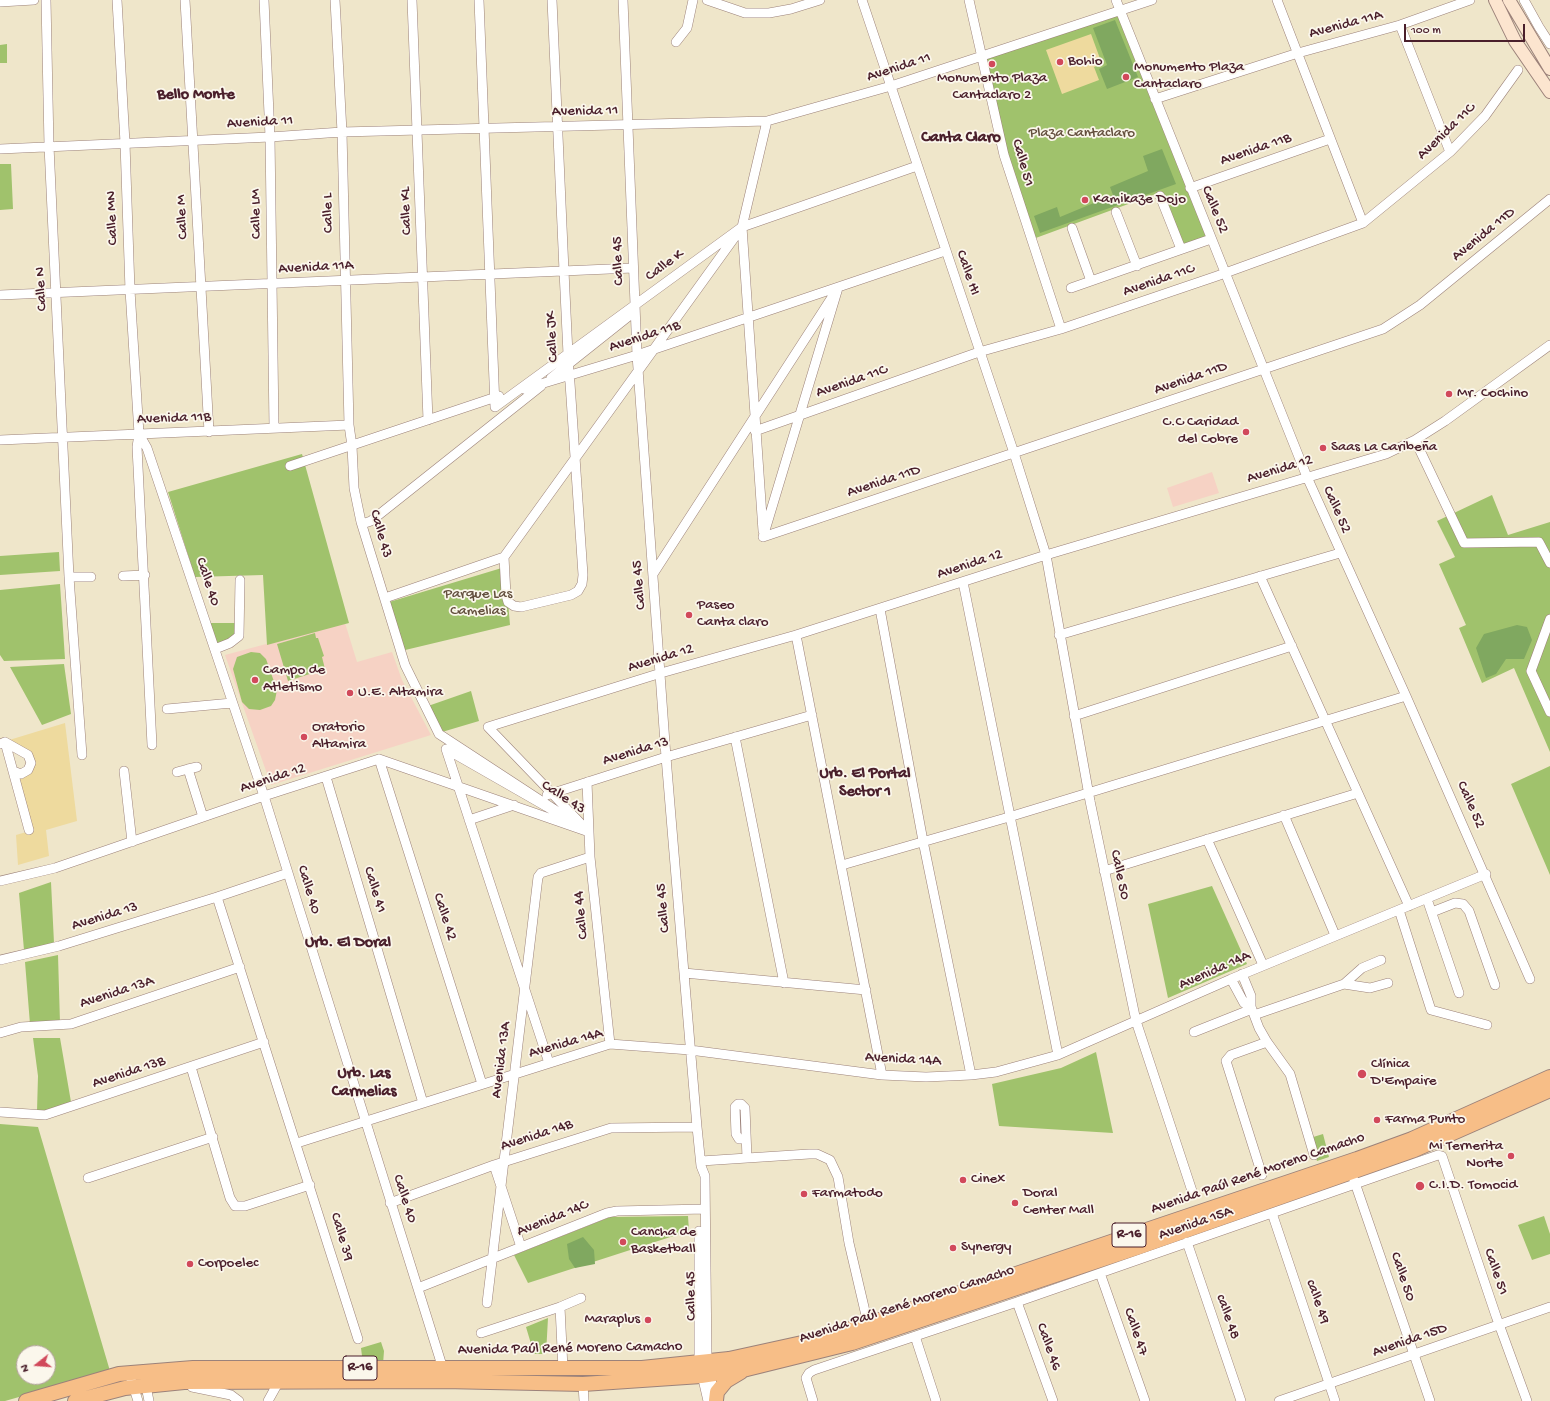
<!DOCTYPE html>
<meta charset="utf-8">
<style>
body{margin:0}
#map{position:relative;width:1550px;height:1401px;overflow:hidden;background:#efe6ca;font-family:"Gochi Hand",sans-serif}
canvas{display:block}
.north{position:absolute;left:16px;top:1345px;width:40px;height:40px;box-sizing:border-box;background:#fbf7ec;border:1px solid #b4a19f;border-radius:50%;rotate:253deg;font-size:11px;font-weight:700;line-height:16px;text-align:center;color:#4a1f2b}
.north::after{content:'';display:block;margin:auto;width:14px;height:18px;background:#d1495b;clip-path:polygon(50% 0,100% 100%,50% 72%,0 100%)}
.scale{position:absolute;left:1404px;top:24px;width:121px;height:18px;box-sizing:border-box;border:2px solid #4a1f2b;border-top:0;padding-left:5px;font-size:12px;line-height:14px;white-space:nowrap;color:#4a1f2b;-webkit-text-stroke:3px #fbf7ec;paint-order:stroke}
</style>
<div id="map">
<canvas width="1550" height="1401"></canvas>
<div class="north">N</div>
<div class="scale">100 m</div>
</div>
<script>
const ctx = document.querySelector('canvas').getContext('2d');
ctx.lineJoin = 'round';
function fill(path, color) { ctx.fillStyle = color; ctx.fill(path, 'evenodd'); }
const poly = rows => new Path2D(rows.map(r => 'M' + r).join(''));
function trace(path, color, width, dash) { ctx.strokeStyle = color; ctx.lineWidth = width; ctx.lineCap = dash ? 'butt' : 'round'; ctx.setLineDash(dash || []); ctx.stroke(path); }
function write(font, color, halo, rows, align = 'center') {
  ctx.font = font + ' "Gochi Hand",sans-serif'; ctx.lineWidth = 3.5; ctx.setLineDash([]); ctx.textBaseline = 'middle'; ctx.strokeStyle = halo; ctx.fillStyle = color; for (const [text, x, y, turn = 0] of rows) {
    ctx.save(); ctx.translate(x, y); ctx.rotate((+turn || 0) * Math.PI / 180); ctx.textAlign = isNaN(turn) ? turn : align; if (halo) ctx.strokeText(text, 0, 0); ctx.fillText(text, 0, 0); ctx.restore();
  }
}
const built = poly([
 [1212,472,1219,493,1173,507,1167,488],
 [345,623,357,662,392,652,402,680,431,735,271,785,225,655]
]);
const green = poly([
 [1119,13,1208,239,1182,247,1161,192,1033,239,1006,154,984,56],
 [7,44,7,63,0,63,0,45],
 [0,164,11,164,13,209,0,210],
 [302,454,349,623,267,645,263,575,195,577,168,492],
 [1492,495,1508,535,1550,522,1550,752,1514,668,1482,683,1459,628,1466,625,1439,564,1455,557,1437,521],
 [59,552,60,571,0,575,0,556],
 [505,567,510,625,401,651,386,603],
 [60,584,65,659,4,661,0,655,0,590],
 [207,623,235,623,236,642,216,649],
 [315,633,316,638,318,638,324,656,322,657,325,669,288,681,277,644],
 [251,652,260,653,266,659,277,690,275,700,271,706,260,710,249,709,242,702,233,669,237,657],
 [64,664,71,714,42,725,10,667],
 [471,691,479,721,442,732,428,706],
 [1550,766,1550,875,1511,784],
 [51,882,54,943,24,950,19,893],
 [1212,886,1247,964,1168,998,1148,904],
 [58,955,60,1023,30,1024,25,962],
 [33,1038,60,1038,71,1102,44,1111,37,1111,38,1076],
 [1096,1052,1113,1133,999,1126,992,1084,1061,1068],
 [0,1124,38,1127,110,1371,5,1401,0,1401],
 [24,1353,48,1353,48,1377,24,1377],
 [1323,1134,1329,1157,1317,1161,1310,1138],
 [688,1216,689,1231,528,1283,514,1255,610,1217],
 [1544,1216,1550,1234,1550,1254,1532,1260,1518,1225],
 [548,1318,546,1354,534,1354,526,1327],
 [381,1342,384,1351,383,1364,363,1364,361,1348]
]);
const forest = poly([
 [1115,20,1138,77,1107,89,1099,69,1107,65,1093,28],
 [1162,149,1176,184,1040,233,1034,216,1057,207,1060,217,1113,195,1110,187,1148,171,1143,156],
 [1517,625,1527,627,1532,640,1524,659,1506,659,1496,674,1486,678,1476,648,1484,634],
 [583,1237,594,1250,595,1264,575,1268,569,1259,567,1244]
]);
const sand = poly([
 [1091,34,1102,64,1094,67,1099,80,1062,94,1046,50],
 [65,723,77,821,46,830,49,856,18,865,16,835,30,831,14,772,22,775,32,762,6,741]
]);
const street = poly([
 [46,0,49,146,69,577,82,755],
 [117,0,125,143,130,290,139,434,137,447,152,745],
 [185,0,209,432],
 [264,0,270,137,274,427],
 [335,0,342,132,349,425,352,446,354,488,361,522,405,665,439,734,575,823],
 [412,0,428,420],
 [479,0,495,407,742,227,504,557,506,595,508,602,514,606,521,607,571,595,578,591,582,584,583,575,570,383,569,375,564,271,552,0],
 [623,0,637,355,666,757,684,973,697,1127,701,1166,705,1176,707,1361,715,1398],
 [707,0,745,13,769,13,791,9,820,0],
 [862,0,1014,453,1046,555,1090,801,1136,1021,1193,1194],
 [969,0,1004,155,1061,329],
 [1116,0,1307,477,1406,696,1530,979],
 [1277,0,1363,223],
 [1524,0,1539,27,1550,44],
 [0,2,34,0],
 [1400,25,1450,152],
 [676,42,687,28,693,0],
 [1155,99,1298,53,1400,25,1470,0],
 [0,149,270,137,342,132,767,121,891,86,1152,0],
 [1190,188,1330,139],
 [1160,196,1181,249],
 [1116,212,1137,266],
 [1072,228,1091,281],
 [738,230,742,227,917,166],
 [1071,288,1211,239],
 [0,295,633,268],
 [551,378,629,316],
 [524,389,637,355,945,251],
 [755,431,979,352,1061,329,1217,276,1363,223,1450,152,1485,116,1518,70],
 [139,434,147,448,264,796,444,1372],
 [0,440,349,425],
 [1415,440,1464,543,1539,542,1550,563],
 [290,466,499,396],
 [362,524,371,521,541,386],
 [763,531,742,227,767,121],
 [653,574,838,288,763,537,1383,329,1420,305,1550,199],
 [123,576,145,575],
 [1260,576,1409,906],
 [69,577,91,577],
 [963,582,1058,1055],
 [385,598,504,557],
 [880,609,923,841,971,1075],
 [1550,619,1531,671,1550,712],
 [796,635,882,1075],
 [1059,635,1340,553],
 [215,649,230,643,239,636,240,580],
 [167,709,232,703],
 [1074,716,1292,646],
 [735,737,784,983],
 [5,742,28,755,31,763,28,770,21,774,13,771],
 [0,744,5,742,29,830],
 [379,759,482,1084],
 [197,767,188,769,203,817],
 [124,771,132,842],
 [177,772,188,769],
 [326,777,423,1103],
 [587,782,590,857,610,1044],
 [547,795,666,757,812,715],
 [1284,815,1335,935],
 [469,820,514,805],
 [1207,839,1263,965],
 [842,865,1009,817,1406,696],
 [1104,871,1358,793],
 [0,881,55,868,264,796,379,759,589,832,488,727,661,673,796,635,1046,555,1386,454,1415,440,1445,421,1550,345],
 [217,897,358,1339],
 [1427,899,1459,993],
 [1399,910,1431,1010,1487,1025],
 [1432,912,1455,903,1463,904,1469,911,1495,985],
 [0,960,59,946,217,897,288,873],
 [684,973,866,990],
 [1242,974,1251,996,1251,1007,1259,1028,1267,1042,1290,1074,1314,1155],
 [1231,979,1244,1003,1251,1007],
 [1344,984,1370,988,1388,983],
 [1254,1015,1344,984,1362,968,1381,960],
 [1194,1032,1252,1009],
 [0,1033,21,1027,71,1024,240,967],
 [549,1063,446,749,570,820],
 [191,1067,230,1198,235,1206,245,1206,310,1185],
 [0,1112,45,1115,264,1042],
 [745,1139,739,1139,736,1134,735,1107,738,1104,741,1104,745,1108,747,1158],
 [297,1143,610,1044,690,1050,882,1075,926,1077,971,1075,996,1072,1058,1055,1231,979,1486,874],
 [701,1161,809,1154,817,1154,830,1160,838,1177,849,1243,868,1324],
 [494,1165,521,1247],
 [1262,1175,1226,1061,1231,1055,1267,1042],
 [88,1178,213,1137],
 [1354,1180,1430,1401],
 [390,1203,494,1165,611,1128,697,1127],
 [1272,1213,1335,1401],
 [699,1231,699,1362,708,1401],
 [1187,1242,1241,1401],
 [1100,1273,1145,1401],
 [418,1288,607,1213,617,1211,705,1209],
 [1017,1302,1053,1401],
 [487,1303,538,877,541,873,590,857],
 [560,1307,563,1369],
 [481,1333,560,1307,581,1298],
 [915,1336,936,1401],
 [129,1373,138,1401],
 [583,1384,584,1401],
 [146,1386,149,1401],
 [192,1387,231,1395,239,1401],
 [268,1401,278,1383],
 [813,1401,806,1378,809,1373,814,1370,1017,1302,1438,1155,1442,1156,1496,1316,1527,1401],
 [1279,1401,1550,1307]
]);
const secondary = poly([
 [1495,0,1515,41,1550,92],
 [1509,0,1550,69]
]);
const primary = poly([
 [716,1400,717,1392,726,1381,741,1372],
 [26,1401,119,1374,193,1368,642,1368,729,1359,802,1343,868,1324,1357,1159,1412,1139,1550,1077],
 [75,1401,125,1388,184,1382,444,1381,583,1384,701,1376,747,1369,852,1343,1139,1247,1412,1151,1550,1090]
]);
const markers = [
 [1060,62,4,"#d1495b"],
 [992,64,4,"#d1495b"],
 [1126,77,4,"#d1495b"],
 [1085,200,4,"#d1495b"],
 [1449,394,4,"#d1495b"],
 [1246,432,4,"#d1495b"],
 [1323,448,4,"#d1495b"],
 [689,615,4,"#d1495b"],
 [255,680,4,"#d1495b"],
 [350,693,4,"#d1495b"],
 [304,737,4,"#d1495b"],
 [1362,1074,5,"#d1495b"],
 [1377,1120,4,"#d1495b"],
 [1511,1156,4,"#d1495b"],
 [963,1180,4,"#d1495b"],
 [1420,1186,5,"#d1495b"],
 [804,1194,4,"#d1495b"],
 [1015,1203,4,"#d1495b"],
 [623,1242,4,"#d1495b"],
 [953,1248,4,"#d1495b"],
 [190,1264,4,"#d1495b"],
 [648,1320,4,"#d1495b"]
];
const shields = [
 [1129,1235,34],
 [360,1368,34]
];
const shieldNames = [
 ["R-16",1129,1235],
 ["R-16",360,1368]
];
const streetNames = [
 ["Avenida 11A",1346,25,-15],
 ["Avenida 11",899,68,-18],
 ["Avenida 11",585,112,-1],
 ["Avenida 11",260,123,-3],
 ["Avenida 11C",1447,132,-44],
 ["Avenida 11B",1256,150,-19],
 ["Calle 51",1022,163,74],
 ["Calle 52",1214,210,68],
 ["Calle KL",407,211,-92],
 ["Calle L",329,213,-91],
 ["Calle LM",257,214,-91],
 ["Calle M",183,217,-93],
 ["Calle MN",113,218,-92],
 ["Avenida 11D",1484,235,-39],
 ["Calle 45",619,261,-92],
 ["Calle K",665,266,-36],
 ["Avenida 11A",316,268,-3],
 ["Calle HI",967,273,71],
 ["Avenida 11C",1159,281,-19],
 ["Calle N",42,289,-93],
 ["Calle JK",553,337,-93],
 ["Avenida 11B",645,337,-18],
 ["Avenida 11D",1191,379,-19],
 ["Avenida 11C",852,382,-19],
 ["Avenida 11B",174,419,-2],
 ["Avenida 12",1280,470,-17],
 ["Avenida 11D",884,482,-18],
 ["Calle 52",1336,510,66],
 ["Calle 43",380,534,74],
 ["Avenida 12",970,565,-18],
 ["Calle 40",207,582,72],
 ["Calle 45",640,585,-95],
 ["Avenida 12",661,659,-17],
 ["Avenida 13",636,752,-17],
 ["Avenida 12",273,779,-18],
 ["Calle 43",563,798,33],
 ["Calle 52",1470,805,66],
 ["Calle 50",1119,875,78],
 ["Calle 40",308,890,73],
 ["Calle 41",374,890,73],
 ["Calle 45",664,908,-95],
 ["Calle 44",582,915,-96],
 ["Avenida 13",105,917,-17],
 ["Calle 42",444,917,72],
 ["Avenida 14A",1215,971,-24],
 ["Avenida 13A",117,993,-18],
 ["Avenida 14A",566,1044,-16],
 ["Avenida 13A",502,1060,-83],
 ["Avenida 14A",903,1060,3],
 ["Avenida 13B",129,1073,-18],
 ["Avenida 14B",537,1136,-18],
 ["Avenida Paúl René Moreno Camacho",1258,1174,-19],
 ["Calle 40",404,1199,72],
 ["Avenida 14C",553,1219,-22],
 ["Avenida 15A",1196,1224,-19],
 ["Calle 39",341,1237,73],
 ["Calle 51",1495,1272,71],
 ["Calle 50",1402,1277,71],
 ["Calle 45",692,1296,-91],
 ["calle 49",1317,1302,71],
 ["Avenida Paúl René Moreno Camacho",907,1305,-18],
 ["calle 48",1227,1317,71],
 ["Calle 47",1135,1332,71],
 ["Avenida 15D",1410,1341,-19],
 ["Calle 46",1048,1347,70],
 ["Avenida Paúl René Moreno Camacho",570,1349,-1]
];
const poiNames = [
 ["Bohio",1068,62],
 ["Monumento Plaza",1134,68],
 ["Cantaclaro",1134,85],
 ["Monumento Plaza",992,79,"center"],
 ["Cantaclaro 2",992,96,"center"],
 ["Kamikaze Dojo",1093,200],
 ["Mr. Cochino",1457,394],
 ["C.C Caridad",1238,423,"right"],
 ["del Cobre",1238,440,"right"],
 ["Saas La Caribeña",1331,448],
 ["Paseo",697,606],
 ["Canta claro",697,623],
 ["Campo de",263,671],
 ["Atletismo",263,688],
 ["U.E. Altamira",358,693],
 ["Oratorio",312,728],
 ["Altamira",312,745],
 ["Clínica",1371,1065],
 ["D'Empaire",1371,1082],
 ["Farma Punto",1385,1120],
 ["Mi Ternerita",1503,1147,"right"],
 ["Norte",1503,1164,"right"],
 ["Cinex",971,1180],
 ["C.I.D. Tomocid",1429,1186],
 ["Farmatodo",812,1194],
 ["Doral",1023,1194],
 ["Center Mall",1023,1211],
 ["Cancha de",631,1233],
 ["Basketball",631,1250],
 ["Synergy",961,1248],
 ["Corpoelec",198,1264],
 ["Maraplus",640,1320,"right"]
];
const parkNames = [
 ["Plaza Cantaclaro",1082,134],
 ["Parque Las",478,595],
 ["Camelias",478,612]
];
const neighbourhoodNames = [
 ["Bello Monte",196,96],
 ["Canta Claro",961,139],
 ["Urb. El Portal",865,775],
 ["Sector 1",865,793],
 ["Urb. El Doral",348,944],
 ["Urb. Las",364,1075],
 ["Carmelias",364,1093]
];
fill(built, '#f6d2c4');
fill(green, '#a0c26c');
fill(forest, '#80a860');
fill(sand, '#eeda9e');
trace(street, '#9c827a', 10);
trace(secondary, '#9c827a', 14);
trace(primary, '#9c827a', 16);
trace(street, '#fff', 9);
trace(secondary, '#fce5cf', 12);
trace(primary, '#f7be87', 14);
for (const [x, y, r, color] of markers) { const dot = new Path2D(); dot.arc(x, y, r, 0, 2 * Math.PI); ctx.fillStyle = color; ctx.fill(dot); trace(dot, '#fbf7ec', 1.5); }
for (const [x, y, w] of shields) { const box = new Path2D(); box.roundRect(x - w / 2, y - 12, w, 24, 3); ctx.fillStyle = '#fbf7ec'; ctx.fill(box); trace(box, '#4a1f2b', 1); }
write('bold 14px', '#4a1f2b', null, shieldNames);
write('15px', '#4a1f2b', '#fbf7ec', streetNames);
write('15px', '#4a1f2b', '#fbf7ec', poiNames, 'left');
write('15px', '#64503e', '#fbf7ec', parkNames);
write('bold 16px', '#4a1f2b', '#fbf7ec', neighbourhoodNames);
</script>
